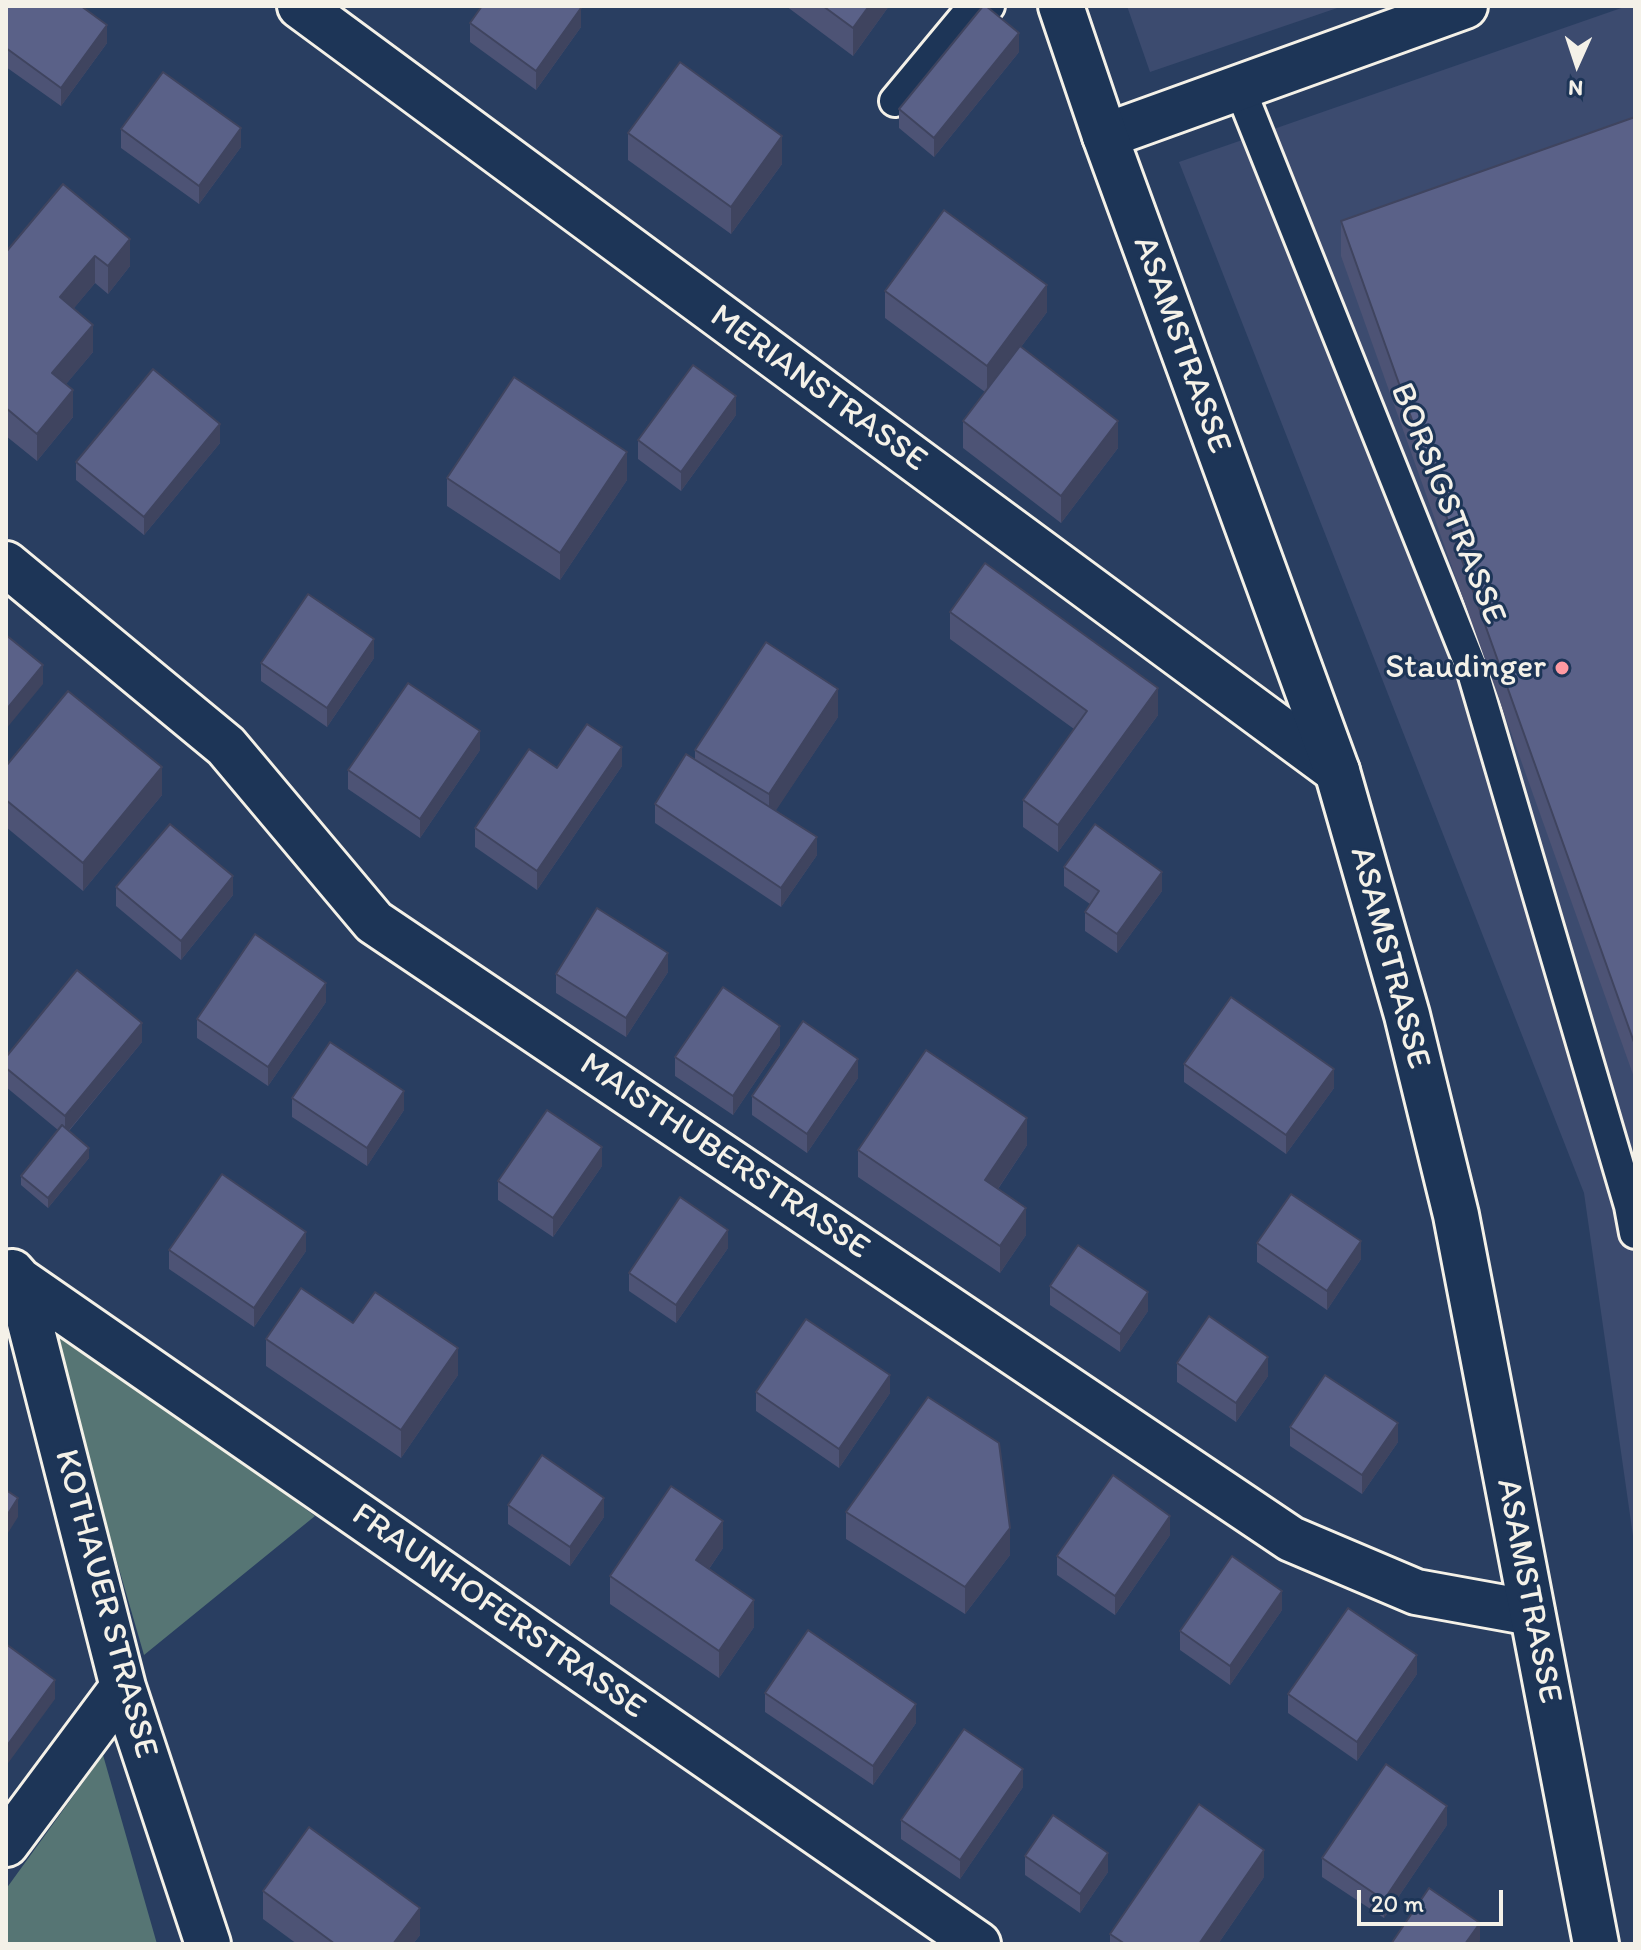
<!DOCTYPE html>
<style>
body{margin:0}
#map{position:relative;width:1641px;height:1950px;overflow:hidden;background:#293e61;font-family:Itim,sans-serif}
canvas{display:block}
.frame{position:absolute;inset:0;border:8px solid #f4f1e8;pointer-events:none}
.north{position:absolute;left:1537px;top:24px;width:80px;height:80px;-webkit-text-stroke:6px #1d3557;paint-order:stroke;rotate:183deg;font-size:22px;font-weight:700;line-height:32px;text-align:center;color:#f4f1e8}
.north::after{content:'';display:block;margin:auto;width:28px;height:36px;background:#f4f1e8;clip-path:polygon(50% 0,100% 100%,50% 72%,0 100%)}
.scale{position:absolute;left:1357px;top:1890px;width:146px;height:36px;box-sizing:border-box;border:4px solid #f4f1e8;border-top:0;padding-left:10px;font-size:24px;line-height:28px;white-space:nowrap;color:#f4f1e8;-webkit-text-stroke:6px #1d3557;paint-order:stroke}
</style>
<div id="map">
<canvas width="1641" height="1950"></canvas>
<div class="frame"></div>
<div class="north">N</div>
<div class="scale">20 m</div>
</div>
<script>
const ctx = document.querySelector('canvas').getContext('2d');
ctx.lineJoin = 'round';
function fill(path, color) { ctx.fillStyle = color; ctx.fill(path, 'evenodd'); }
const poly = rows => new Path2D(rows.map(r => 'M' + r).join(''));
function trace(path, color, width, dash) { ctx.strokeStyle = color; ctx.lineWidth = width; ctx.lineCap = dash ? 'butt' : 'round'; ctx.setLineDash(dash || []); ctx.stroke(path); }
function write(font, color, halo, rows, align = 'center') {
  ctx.font = font + ' Itim,sans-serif'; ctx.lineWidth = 6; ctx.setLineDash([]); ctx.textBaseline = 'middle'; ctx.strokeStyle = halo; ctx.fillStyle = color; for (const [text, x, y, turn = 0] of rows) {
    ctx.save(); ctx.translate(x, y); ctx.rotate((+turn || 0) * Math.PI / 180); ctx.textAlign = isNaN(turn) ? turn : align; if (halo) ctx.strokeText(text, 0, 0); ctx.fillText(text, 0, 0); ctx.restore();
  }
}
const built = poly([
 [1127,6,1343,6,1150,72],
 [1627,6,1635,6,1635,1550,1584,1193,1179,162]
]);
const green = poly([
 [46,1317,315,1516,144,1655],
 [103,1755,157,1944,6,1944,6,1889]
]);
const lane = poly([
 [1240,89,1472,669,1630,1206,1635,1233],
 [895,101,964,18,989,6]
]);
const street = poly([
 [300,6,1337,771],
 [1105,136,1465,6],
 [6,564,226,746,374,922,1291,1539,1416,1592,1532,1613],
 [12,1272,19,1280,123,1687,208,1944],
 [19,1280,978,1944],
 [6,1844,123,1687]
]);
const secondary = poly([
 [1061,6,1105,136,1337,771,1407,1015,1456,1215,1596,1944]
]);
const wall = poly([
 [786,6,889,6,853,56],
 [6,7,107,43,61,106,6,67],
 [470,23,581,27,536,90,470,42],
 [1019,52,934,157,899,128,899,109],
 [1635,117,1635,1080,1341,256,1341,221],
 [121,129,241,147,199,204,121,148],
 [628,133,782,164,731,234,628,160],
 [63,184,130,266,108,294,95,283,73,309,93,352,66,384,73,417,37,461,6,436,6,252],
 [885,291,1047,312,1021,347,1118,448,1061,523,963,448,963,421,985,392,885,318],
 [736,415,681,491,638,459,638,440],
 [220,443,144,535,76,480,76,462],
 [447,478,627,480,560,580,447,506],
 [950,612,1158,715,1058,852,1023,827,1023,800,1074,729,950,639],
 [374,658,327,727,261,681,261,663],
 [838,717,775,811,817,855,781,907,655,823,655,804,695,760,695,750],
 [480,750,420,838,348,789,348,770],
 [6,766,162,795,83,891,6,827],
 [622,766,537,890,475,847,475,828,557,768],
 [1064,867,1162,891,1117,953,1085,931,1085,912,1090,904,1064,886],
 [116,887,233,895,181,960,116,906],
 [668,972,626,1037,556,993,556,974],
 [326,1002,268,1086,197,1038,197,1019],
 [142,1042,69,1131,89,1158,48,1208,21,1185,21,1176,58,1130,6,1087,6,1057],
 [780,1045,733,1115,675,1076,675,1057],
 [1184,1064,1334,1088,1286,1154,1184,1082],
 [858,1078,807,1153,752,1115,752,1096],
 [292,1098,404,1110,367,1166,292,1117],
 [1027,1145,998,1189,1026,1235,1000,1273,858,1177,858,1150],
 [602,1166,553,1237,498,1200,498,1181],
 [1257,1243,1361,1259,1327,1310,1257,1262],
 [728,1248,676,1323,629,1291,629,1273],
 [169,1250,306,1251,254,1327,169,1269],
 [1050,1286,1148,1311,1120,1352,1050,1305],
 [266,1339,458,1375,401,1458,266,1366],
 [1177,1363,1268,1376,1236,1422,1177,1382],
 [756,1392,890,1393,839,1468,756,1411],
 [1290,1427,1398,1442,1362,1494,1290,1446],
 [508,1505,604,1517,570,1566,508,1524],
 [846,1512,1010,1555,965,1614,846,1539],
 [1170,1535,1115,1615,1057,1575,1057,1556],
 [723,1548,709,1569,754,1627,719,1678,610,1604,610,1576],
 [1282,1610,1230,1685,1180,1650,1180,1631],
 [1417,1674,1357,1761,1288,1713,1288,1694],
 [765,1693,916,1723,873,1785,765,1712],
 [1023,1787,960,1879,901,1839,901,1820],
 [1447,1825,1384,1918,1322,1877,1322,1858],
 [1025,1856,1108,1872,1080,1913,1025,1875],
 [1264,1877,1218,1944,1110,1944,1110,1934],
 [263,1891,420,1935,413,1944,297,1944,263,1919]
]);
const shadedWall = poly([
 [869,6,889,6,853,56,853,28],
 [581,8,581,27,536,90,536,71],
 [107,25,107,43,61,106,61,88],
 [1019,33,1019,52,934,157,934,138],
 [241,128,241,147,199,204,199,186],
 [782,136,782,164,731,234,731,207],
 [130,239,130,266,108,294,108,266],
 [95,256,95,283,60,325,60,297],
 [1047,285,1047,312,987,393,987,366],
 [93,325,93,352,52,401,52,373],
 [73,390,73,417,37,461,37,434],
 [736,396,736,415,681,491,681,472],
 [1118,421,1118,448,1061,523,1061,496],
 [220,424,220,443,144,535,144,517],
 [627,452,627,480,560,580,560,553],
 [374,639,374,658,327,727,327,708],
 [43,665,43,684,6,729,6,710],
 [1158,688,1158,715,1058,852,1058,825],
 [838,689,838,717,769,821,769,794],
 [480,731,480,750,420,838,420,819],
 [622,747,622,766,537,890,537,871],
 [162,767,162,795,83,891,83,863],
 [817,837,817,855,781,907,781,888],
 [1162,872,1162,891,1117,953,1117,934],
 [233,876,233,895,181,960,181,941],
 [668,953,668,972,626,1037,626,1018],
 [326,983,326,1002,268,1086,268,1067],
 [142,1023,142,1042,65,1135,65,1116],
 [780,1026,780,1045,733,1115,733,1096],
 [858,1059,858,1078,807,1153,807,1134],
 [1334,1069,1334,1088,1286,1154,1286,1135],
 [404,1091,404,1110,367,1166,367,1148],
 [1027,1118,1027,1145,985,1208,985,1180],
 [602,1147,602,1166,553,1237,553,1218],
 [89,1148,89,1158,48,1208,48,1198],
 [1026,1208,1026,1235,1000,1273,1000,1246],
 [728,1230,728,1248,676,1323,676,1305],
 [306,1232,306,1251,254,1327,254,1308],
 [1361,1241,1361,1259,1327,1310,1327,1291],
 [1148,1292,1148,1311,1120,1352,1120,1334],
 [458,1348,458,1375,401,1458,401,1430],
 [1268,1357,1268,1376,1236,1422,1236,1403],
 [890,1375,890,1393,839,1468,839,1449],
 [1398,1423,1398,1442,1362,1494,1362,1475],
 [18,1498,18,1517,6,1536,6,1517],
 [604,1498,604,1517,570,1566,570,1547],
 [1170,1516,1170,1535,1115,1615,1115,1596],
 [723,1521,723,1548,696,1588,696,1560],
 [1010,1528,1010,1555,965,1614,965,1587],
 [1282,1591,1282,1610,1230,1685,1230,1666],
 [754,1600,754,1627,719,1678,719,1651],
 [1417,1655,1417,1674,1357,1761,1357,1742],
 [55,1680,55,1699,6,1766,6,1747],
 [916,1704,916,1723,873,1785,873,1766],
 [1023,1769,1023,1787,960,1879,960,1860],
 [1447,1806,1447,1825,1384,1918,1384,1900],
 [1264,1850,1264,1877,1218,1944,1199,1944],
 [1108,1853,1108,1872,1080,1913,1080,1894],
 [420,1908,420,1935,413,1944,393,1944],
 [1480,1923,1480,1941,1478,1944,1465,1944]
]);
const building = poly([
 [7,6,81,6,107,25,61,88,6,48,7,6],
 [482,6,579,6,581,8,536,71,470,23,482,6],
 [823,6,869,6,853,28,823,6],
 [983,6,986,6,1019,33,934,138,899,109,983,6],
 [680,62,782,136,731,207,628,133,680,62],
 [163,72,241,128,199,186,121,129,163,72],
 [1635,117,1635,1045,1341,221,1635,117],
 [63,184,130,239,108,266,95,256,60,297,93,325,52,373,73,390,37,434,6,408,6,252,63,184],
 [944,210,1047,285,987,366,885,291,944,210],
 [1020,346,1118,421,1061,496,963,421,1020,346],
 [693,365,736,396,681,472,638,440,693,365],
 [153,369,220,424,144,517,76,462,153,369],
 [514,377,627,452,560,553,447,478,514,377],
 [985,563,1158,688,1058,825,1023,800,1087,711,950,612,985,563],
 [308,594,374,639,327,708,261,663,308,594],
 [6,635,43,665,6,710,6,635],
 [766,642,838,689,769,794,695,750,766,642],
 [408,683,480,731,420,819,348,770,408,683],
 [68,691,162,767,83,863,6,800,6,766,68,691],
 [587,724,622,747,537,871,475,828,529,749,557,768,587,724],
 [686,754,817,837,781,888,655,804,686,754],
 [170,824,233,876,181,941,116,887,170,824],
 [1095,824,1162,872,1117,934,1085,912,1099,891,1064,867,1095,824],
 [597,908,668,953,626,1018,556,974,597,908],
 [255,934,326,983,268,1067,197,1019,255,934],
 [77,970,142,1023,65,1116,6,1068,6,1057,77,970],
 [723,987,780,1026,733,1096,675,1057,723,987],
 [1231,997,1334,1069,1286,1135,1184,1064,1231,997],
 [803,1021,858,1059,807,1134,752,1096,803,1021],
 [330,1042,404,1091,367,1148,292,1098,330,1042],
 [926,1050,1027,1118,985,1180,1026,1208,1000,1246,858,1150,926,1050],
 [547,1110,602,1147,553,1218,498,1181,547,1110],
 [62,1125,89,1148,48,1198,21,1176,62,1125],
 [222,1174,306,1232,254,1308,169,1250,222,1174],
 [1291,1194,1361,1241,1327,1291,1257,1243,1291,1194],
 [680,1197,728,1230,676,1305,629,1273,680,1197],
 [1078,1245,1148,1292,1120,1334,1050,1286,1078,1245],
 [301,1288,353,1323,375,1292,458,1348,401,1430,266,1339,301,1288],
 [1209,1316,1268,1357,1236,1403,1177,1363,1209,1316],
 [806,1319,890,1375,839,1449,756,1392,806,1319],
 [1325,1375,1398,1423,1362,1475,1290,1427,1325,1375],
 [928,1397,999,1443,1010,1528,965,1587,846,1512,928,1397],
 [542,1455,604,1498,570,1547,508,1505,542,1455],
 [1113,1475,1170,1516,1115,1596,1057,1556,1113,1475],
 [671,1486,723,1521,696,1560,754,1600,719,1651,610,1576,671,1486],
 [6,1490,18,1498,6,1517,6,1490],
 [1232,1556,1282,1591,1230,1666,1180,1631,1232,1556],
 [1348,1608,1417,1655,1357,1742,1288,1694,1348,1608],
 [808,1630,916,1704,873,1766,765,1693,808,1630],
 [6,1644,55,1680,6,1747,6,1644],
 [964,1729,1023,1769,960,1860,901,1820,964,1729],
 [1386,1764,1447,1806,1384,1900,1322,1858,1386,1764],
 [1199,1804,1264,1850,1199,1944,1125,1944,1110,1934,1199,1804],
 [1053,1815,1108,1853,1080,1894,1025,1856,1053,1815],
 [309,1827,420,1908,393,1944,335,1944,263,1891,309,1827],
 [1429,1888,1480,1923,1465,1944,1391,1944,1429,1888]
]);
const markers = [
 [1562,668,8,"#ff9aa2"]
];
const streetNames = [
 ["ASAMSTRASSE",1181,345,70],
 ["MERIANSTRASSE",818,389,36],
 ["BORSIGSTRASSE",1447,504,68],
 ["ASAMSTRASSE",1389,958,75],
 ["MAISTHUBERSTRASSE",724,1157,34],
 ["ASAMSTRASSE",1528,1591,79],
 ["KOTHAUER STRASSE",105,1604,75],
 ["FRAUNHOFERSTRASSE",498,1612,35]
];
const poiNames = [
 ["Staudinger",1546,668]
];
fill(built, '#3c4b6f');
fill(green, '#567574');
trace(lane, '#f4f1e8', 36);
trace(street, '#f4f1e8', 50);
trace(secondary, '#f4f1e8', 50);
trace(lane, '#1d3557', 30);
trace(street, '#1d3557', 44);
trace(secondary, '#1d3557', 44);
fill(wall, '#4d5375');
fill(shadedWall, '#3f445f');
fill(building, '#5a6188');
trace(building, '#3f445f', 2);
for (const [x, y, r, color] of markers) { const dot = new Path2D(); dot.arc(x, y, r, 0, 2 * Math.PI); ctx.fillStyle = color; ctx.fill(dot); trace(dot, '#1d3557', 3); }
write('34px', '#f4f1e8', '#1d3557', streetNames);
write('34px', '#f4f1e8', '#1d3557', poiNames, 'right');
</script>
